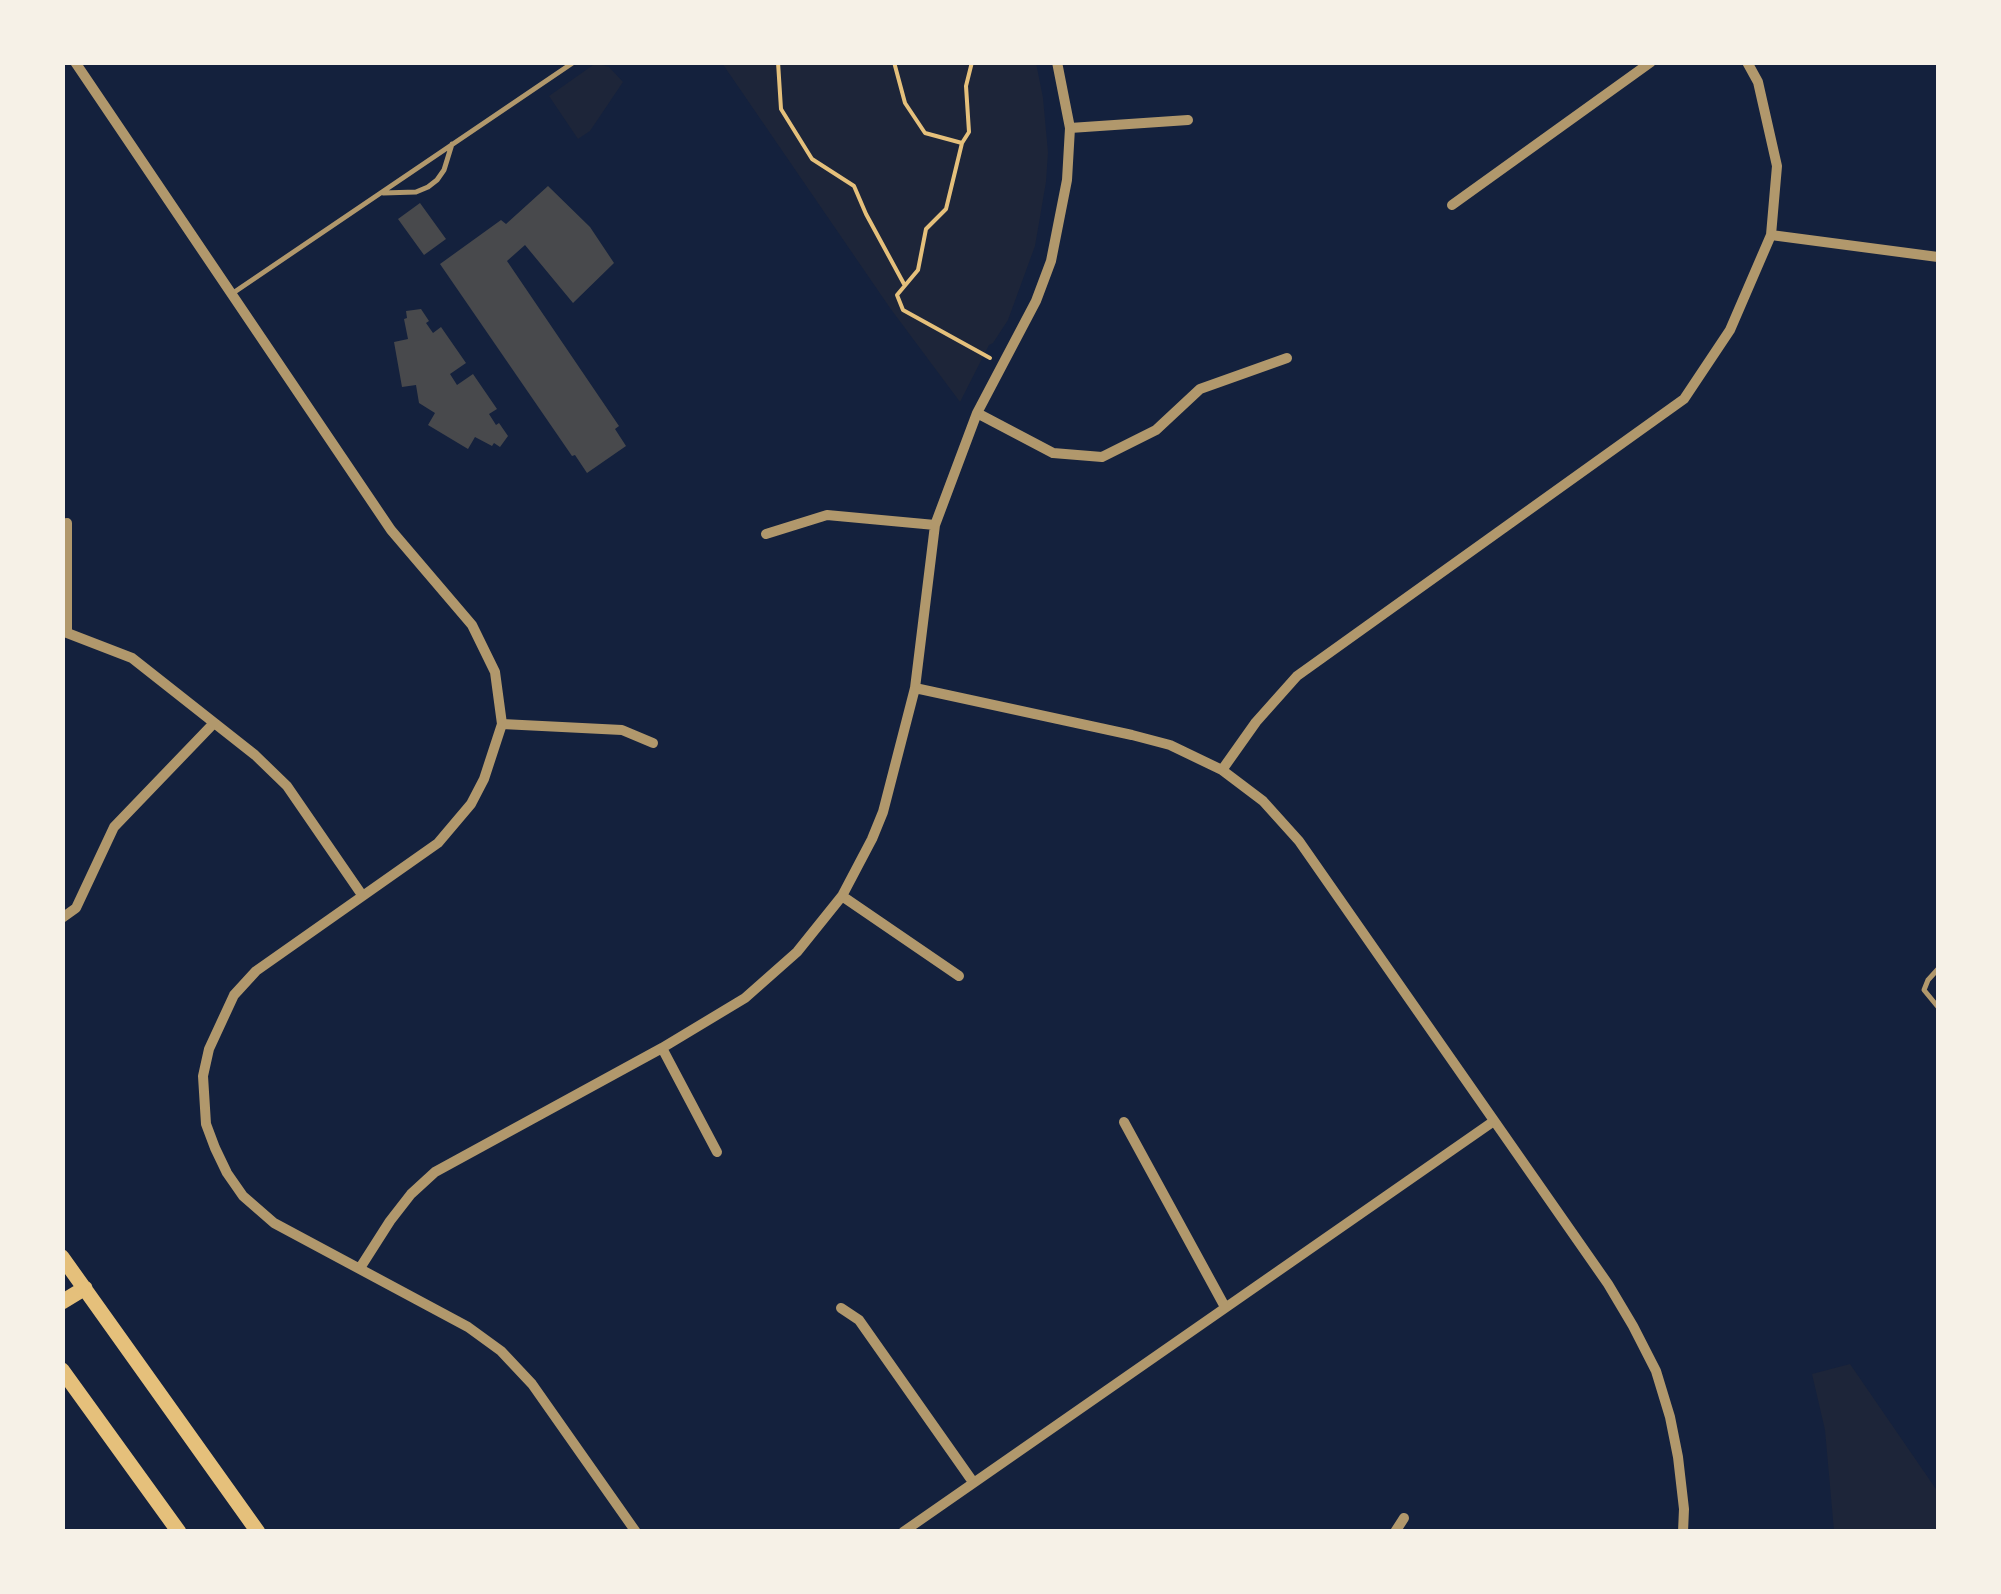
<!DOCTYPE html>
<style>
body{margin:0}
#map{position:relative;width:2001px;height:1594px;overflow:hidden;background:#14213d;font-family:Merriweather,serif}
canvas{display:block}
.frame{position:absolute;inset:0;border:65px solid #f6f1e7;pointer-events:none}
</style>
<div id="map">
<canvas width="2001" height="1594"></canvas>
<div class="frame"></div>
</div>
<script>
const ctx = document.querySelector('canvas').getContext('2d');
ctx.lineJoin = 'round';
function fill(path, color) { ctx.fillStyle = color; ctx.fill(path, 'evenodd'); }
const poly = rows => new Path2D(rows.map(r => 'M' + r).join(''));
function trace(path, color, width, dash) { ctx.strokeStyle = color; ctx.lineWidth = width; ctx.lineCap = dash ? 'butt' : 'round'; ctx.setLineDash(dash || []); ctx.stroke(path); }
const green = poly([
 [596,63,609,67,623,82,590,131,578,139,549,96],
 [722,63,1036,63,1043,98,1048,152,1046,182,1035,246,1008,320,993,343,989,345,960,402,890,308],
 [1850,1364,1938,1492,1938,1531,1834,1531,1825,1430,1812,1374]
]);
const building = poly([
 [548,186,590,227,614,263,573,303,525,245,507,261,619,426,615,429,626,446,587,473,575,455,572,456,440,264,501,220,506,224],
 [420,203,446,239,424,255,398,219],
 [421,309,429,321,426,323,433,333,441,327,466,363,450,374,457,385,473,374,497,409,489,414,496,425,499,423,508,436,500,447,494,443,492,446,475,437,468,449,428,425,435,413,419,403,416,385,402,387,394,342,408,339,404,319,407,318,406,311]
]);
const path = poly([
 [778,62,781,109,812,159,854,186,866,214,904,284],
 [894,62,905,103,925,133,962,143],
 [972,62,966,86,969,132,962,143,946,209,926,229,918,270,897,295,903,310,990,358]
]);
const service = poly([
 [383,193,416,192,428,187,437,180,444,170,452,144],
 [233,293,574,62],
 [1938,969,1928,980,1924,990,1938,1007]
]);
const minor = poly([
 [75,62,391,530,472,625,495,672,502,724,484,779,471,804,438,843,256,971,234,995,209,1049,203,1076,206,1124,215,1148,227,1173,243,1196,274,1223,468,1327,501,1351,532,1384,636,1532],
 [1070,128,1188,120],
 [1452,205,1651,62],
 [1771,235,1938,257],
 [977,413,1053,453,1102,457,1156,430,1200,389,1287,358],
 [766,534,827,515,935,525],
 [62,631,132,658,255,755,287,786,362,895],
 [67,631,67,523],
 [915,688,1132,735,1170,745,1222,770,1263,801,1299,841,1608,1284,1633,1326,1656,1371,1670,1417,1678,1457,1684,1509,1683,1532],
 [502,724,622,730,653,743],
 [1222,770,1256,722,1297,676,1684,399,1730,330,1771,235,1777,166,1758,82,1747,62],
 [842,896,959,976],
 [62,918,76,908,114,827,214,723],
 [662,1048,717,1152],
 [1124,1122,1225,1307],
 [360,1268,390,1221,411,1194,435,1172,662,1048,745,998,797,952,842,896,872,839,883,812,915,688,935,525,977,413,1036,301,1051,261,1067,180,1070,128,1057,62],
 [841,1308,859,1320,973,1482],
 [903,1532,1494,1121],
 [1395,1532,1404,1518]
]);
const secondary = poly([
 [62,1257,258,1532],
 [62,1302,85,1288],
 [62,1370,179,1532]
]);
fill(green, '#1d2539');
fill(building, '#48494c');
trace(path, '#e5c07b', 4);
trace(service, '#b1986c', 5);
trace(minor, '#b1986c', 10);
trace(secondary, '#e5c07b', 15);
</script>
